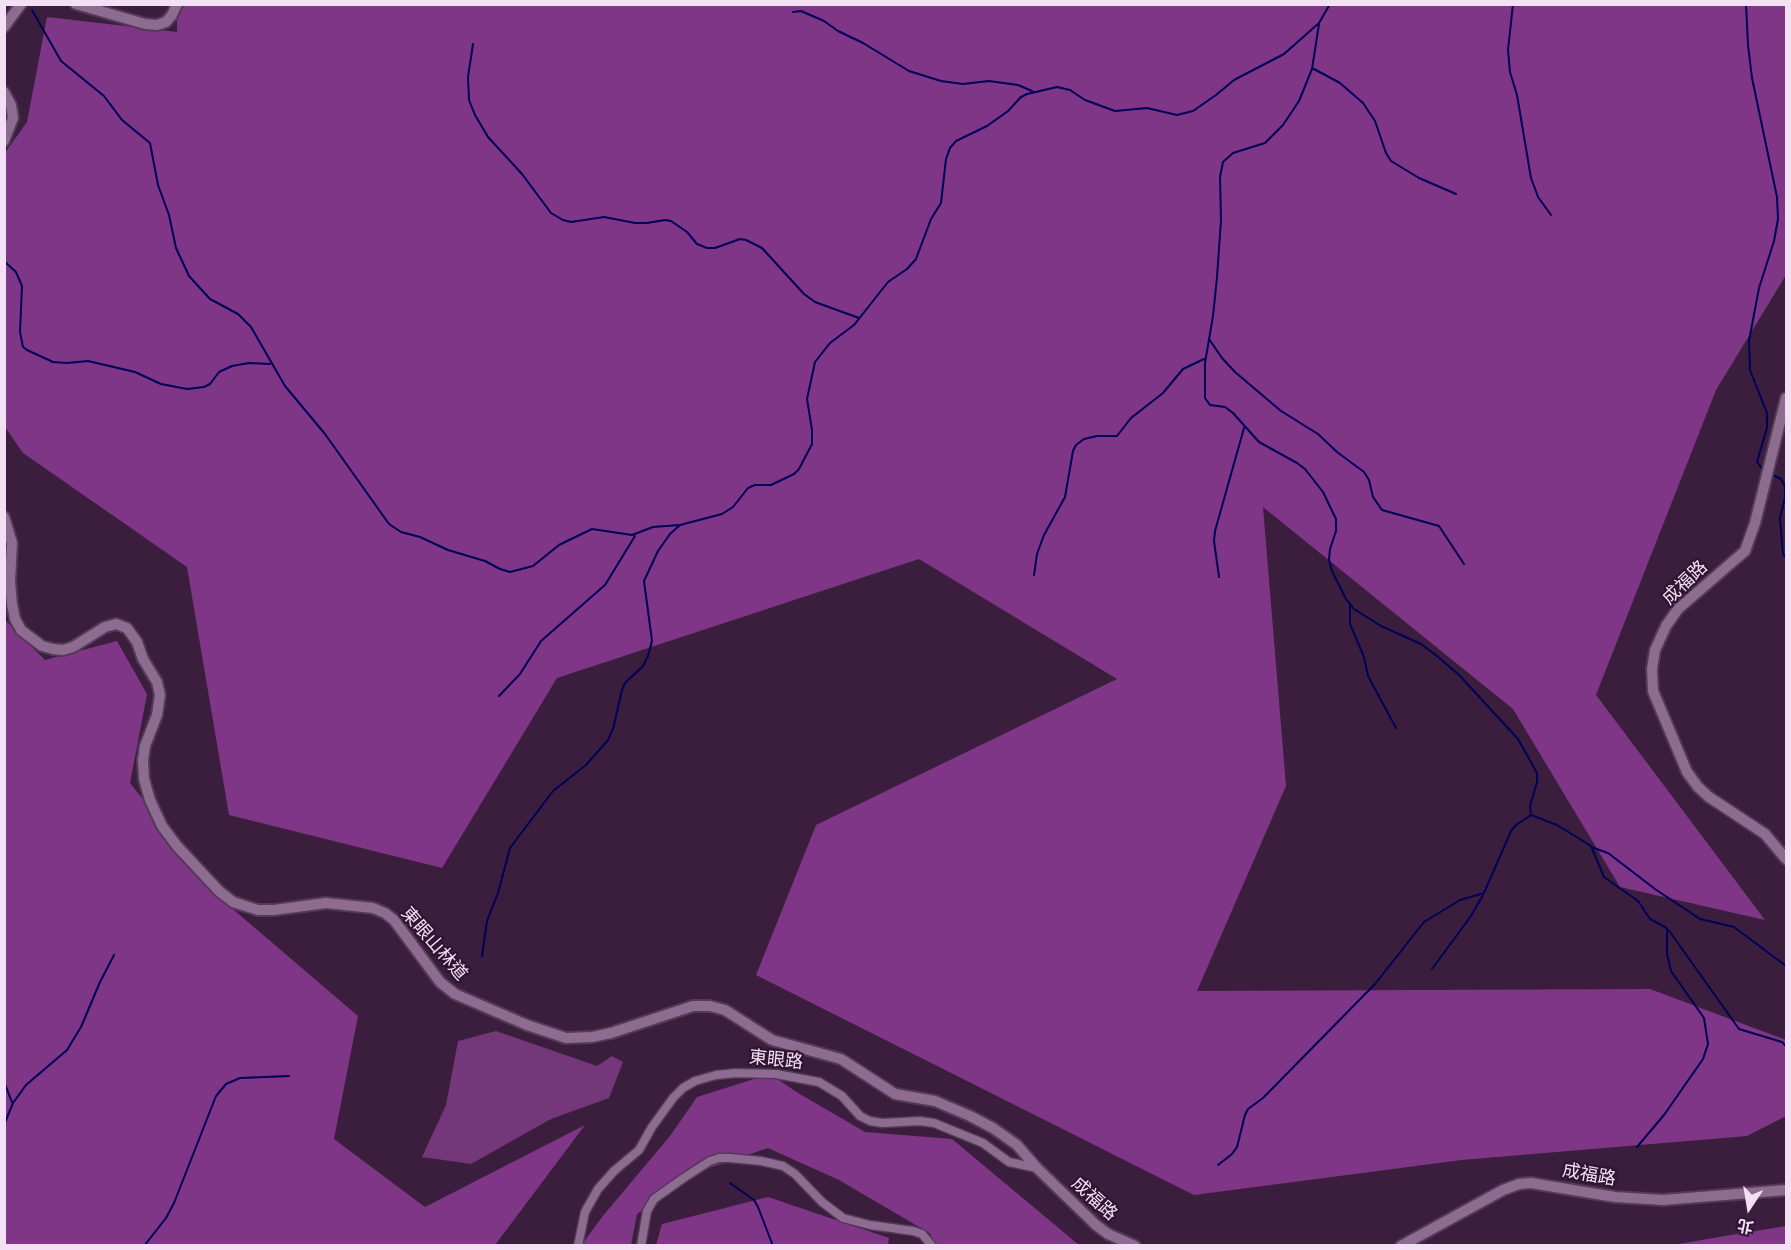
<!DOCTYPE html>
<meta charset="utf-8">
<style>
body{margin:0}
#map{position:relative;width:1791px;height:1250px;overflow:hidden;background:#3b1e3e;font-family:Montserrat,"Noto Sans TC",sans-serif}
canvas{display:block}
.frame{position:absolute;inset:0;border:6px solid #f3e0f4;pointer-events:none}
.north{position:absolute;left:1719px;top:1178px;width:60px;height:60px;-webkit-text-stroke:4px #301433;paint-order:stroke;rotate:192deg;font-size:16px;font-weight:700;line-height:24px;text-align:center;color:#f3e0f4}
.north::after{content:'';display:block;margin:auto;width:21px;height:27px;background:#f3e0f4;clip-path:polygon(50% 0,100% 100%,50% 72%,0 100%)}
</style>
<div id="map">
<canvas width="1791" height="1250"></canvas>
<div class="frame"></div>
<div class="north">北</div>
</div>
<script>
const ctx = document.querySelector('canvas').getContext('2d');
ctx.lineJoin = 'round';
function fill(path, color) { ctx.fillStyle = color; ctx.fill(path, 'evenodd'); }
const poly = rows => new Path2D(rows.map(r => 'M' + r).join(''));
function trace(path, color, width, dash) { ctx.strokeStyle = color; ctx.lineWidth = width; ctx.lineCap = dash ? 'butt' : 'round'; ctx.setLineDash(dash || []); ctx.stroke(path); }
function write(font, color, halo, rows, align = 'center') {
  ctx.font = font + ' Montserrat,"Noto Sans TC",sans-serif'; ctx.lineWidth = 4.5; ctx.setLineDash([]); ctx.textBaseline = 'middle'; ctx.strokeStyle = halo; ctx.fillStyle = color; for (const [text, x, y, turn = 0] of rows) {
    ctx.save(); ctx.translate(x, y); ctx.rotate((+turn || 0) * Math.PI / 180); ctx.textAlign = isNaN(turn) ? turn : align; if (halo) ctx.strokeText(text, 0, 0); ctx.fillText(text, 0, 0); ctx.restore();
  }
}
const green = poly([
 [496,1031,597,1066,612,1056,623,1062,609,1098,551,1119,471,1164,422,1157,446,1105,458,1041]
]);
const forest = poly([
 [1768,4,1772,6,1774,5,1786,5,1786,275,1716,390,1596,695,1765,920,1620,887,1513,709,1263,507,1286,786,1197,991,1650,989,1786,1040,1786,1116,1747,1136,1462,1160,1194,1195,756,975,816,825,1117,679,919,559,557,678,442,868,229,815,187,567,23,453,5,427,4,154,27,122,47,17,177,32,177,5],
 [4,619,45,660,117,641,147,694,130,783,228,905,358,1016,334,1139,425,1207,585,1125,495,1245,5,1245],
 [770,1074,798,1093,865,1132,952,1139,1079,1245,930,1245,931,1234,839,1180,768,1148,697,1172,637,1214,631,1245,581,1246,602,1217,670,1136,697,1097],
 [768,1197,889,1238,888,1245,656,1245,662,1224],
 [1786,1226,1786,1245,1673,1245,1713,1238]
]);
const stream = poly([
 [1513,4,1508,50,1510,72,1517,95,1531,178,1538,197,1551,215],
 [1746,4,1748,45,1752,78,1777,197,1778,219,1774,241,1759,288,1749,341,1750,370,1767,413,1767,428,1757,462,1763,470],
 [1786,4,1786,6],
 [32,10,61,61,104,96,122,120,150,143,158,185,169,215,176,248,189,276,210,299,238,314,251,327,285,386,325,434,389,524,401,532,420,537,448,550,485,561,500,569,510,572,533,566,559,545,592,529,632,535,653,527,680,525,722,514,733,507,748,488,755,485,771,485,794,474,799,469,812,444,812,430,807,399,815,362,830,343,854,325,888,282,907,269,916,259,931,219,941,203,946,159,950,148,956,141,987,126,1008,111,1021,97,1027,94,1057,87,1070,90,1085,100,1115,111,1147,108,1177,115,1193,111,1216,95,1234,80,1284,54,1319,23,1330,4],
 [793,12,801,11,824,21,838,31,863,43,909,71,941,81,963,84,989,81,1018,85,1032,91],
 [1319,24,1312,69,1299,101,1283,125,1265,143,1233,153,1223,162,1220,177,1221,220,1217,277,1213,316,1205,363,1205,398,1210,405,1225,407,1233,413,1259,442,1297,463,1305,469,1323,492,1336,519,1336,531,1330,549,1329,560,1332,571,1346,599,1354,609,1381,626,1421,644,1437,656,1459,675,1518,739,1537,773,1537,782,1530,806,1531,815,1557,825,1591,846,1604,877,1638,901,1650,919,1665,927,1670,932,1739,1029,1782,1042,1786,1046],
 [473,44,468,77,469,100,475,115,488,137,522,174,551,213,563,220,571,222,604,217,635,223,647,223,665,220,671,221,687,232,697,244,707,248,715,248,740,239,746,240,762,248,804,294,815,302,859,318],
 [1314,69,1340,83,1363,103,1375,121,1386,153,1391,161,1419,178,1456,194],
 [4,261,16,272,22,286,20,332,23,347,27,350,53,362,67,363,88,361,135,372,161,384,187,389,204,387,210,384,219,372,232,366,249,363,270,364],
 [1209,339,1222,358,1235,372,1281,411,1318,434,1337,452,1364,472,1369,480,1373,497,1382,510,1439,526,1464,564],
 [1771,474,1781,479,1785,486,1785,497,1780,518,1783,554,1786,557],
 [1034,575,1037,554,1044,535,1065,497,1073,451,1076,445,1084,439,1097,436,1117,436,1131,418,1163,393,1183,369,1204,359],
 [1219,577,1214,541,1215,531,1244,428],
 [1350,603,1350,624,1364,657,1368,676,1396,728],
 [499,696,520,674,541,641,605,585,635,536],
 [1591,847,1608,853,1655,889,1700,919,1734,927,1786,966],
 [482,956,487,921,498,893,510,848,553,791,586,765,608,740,613,729,622,690,625,683,643,666,648,656,652,641,644,581,658,551,670,534,680,525],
 [1432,969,1471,916,1483,895],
 [4,1082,12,1102],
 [4,1125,13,1103,26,1085,67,1050,81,1027,100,982,114,955],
 [1637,1147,1664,1115,1703,1059,1708,1044,1704,1018,1671,971,1667,954,1667,930],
 [1218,1165,1232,1154,1237,1147,1245,1115,1248,1109,1263,1098,1375,984,1424,922,1460,900,1484,893,1511,831,1516,825,1531,815],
 [730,1183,754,1200,758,1207,773,1246],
 [144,1246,166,1218,174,1203,216,1096,226,1084,240,1078,289,1076]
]);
const minor = poly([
 [578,1246,585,1212,598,1189,614,1171,639,1150,652,1127,673,1098,683,1088,695,1081,716,1075,736,1073,776,1074,819,1082,842,1096,860,1116,870,1121,882,1123,920,1121,934,1123,983,1143,1009,1162,1037,1168],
 [641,1246,647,1211,654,1199,685,1177,710,1161,719,1158,730,1158,761,1161,783,1166,795,1174,822,1202,843,1218,870,1225,913,1231,922,1234,932,1246]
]);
const tertiary = poly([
 [76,4,145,24,157,25,166,22,172,15,177,4],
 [4,27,21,4],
 [4,92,11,105,13,118,4,141],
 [1786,398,1755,523,1745,551,1678,609,1666,626,1655,650,1652,669,1653,691,1687,772,1698,787,1709,797,1765,834,1786,859],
 [4,517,12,543,10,582,12,604,15,619,21,630,42,646,53,649,63,650,73,647,105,627,116,624,127,628,137,642,143,659,157,682,160,695,157,715,145,746,143,760,144,779,150,800,162,826,177,846,219,891,233,902,258,910,274,910,326,903,373,908,385,913,394,920,440,982,455,994,527,1025,566,1038,592,1037,611,1033,693,1006,710,1006,725,1010,772,1040,841,1059,895,1094,935,1101,970,1116,993,1128,1017,1145,1037,1168,1096,1225,1108,1234,1135,1246],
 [1401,1246,1503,1190,1519,1184,1531,1183,1615,1197,1663,1200,1786,1190]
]);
const streetNames = [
 ["成福路",1685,583,-44],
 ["東眼山林道",434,944,49],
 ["東眼路",776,1060,6],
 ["成福路",1589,1175,10],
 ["成福路",1094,1199,42]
];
fill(green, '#73377a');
fill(forest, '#7f3687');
trace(stream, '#000058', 2);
trace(minor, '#533a56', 11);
trace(tertiary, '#533a56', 14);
trace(minor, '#8e6c91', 8);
trace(tertiary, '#8e6c91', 10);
write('18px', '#f3e0f4', '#301433', streetNames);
</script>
